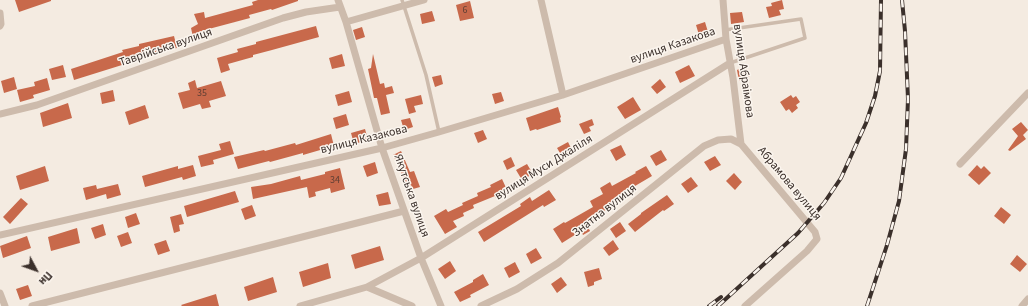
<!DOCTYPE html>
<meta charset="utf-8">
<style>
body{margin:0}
#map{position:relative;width:1028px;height:306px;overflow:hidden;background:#f4ebe1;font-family:"Source Sans 3",sans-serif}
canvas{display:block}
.north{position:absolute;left:16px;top:250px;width:40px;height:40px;-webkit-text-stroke:3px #fbf5ee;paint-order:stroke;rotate:131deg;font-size:11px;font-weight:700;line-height:16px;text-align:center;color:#3b302b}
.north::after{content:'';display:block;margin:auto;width:14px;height:18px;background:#3b302b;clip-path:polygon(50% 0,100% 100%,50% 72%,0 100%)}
</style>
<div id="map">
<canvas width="1028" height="306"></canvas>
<div class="north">Пн</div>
</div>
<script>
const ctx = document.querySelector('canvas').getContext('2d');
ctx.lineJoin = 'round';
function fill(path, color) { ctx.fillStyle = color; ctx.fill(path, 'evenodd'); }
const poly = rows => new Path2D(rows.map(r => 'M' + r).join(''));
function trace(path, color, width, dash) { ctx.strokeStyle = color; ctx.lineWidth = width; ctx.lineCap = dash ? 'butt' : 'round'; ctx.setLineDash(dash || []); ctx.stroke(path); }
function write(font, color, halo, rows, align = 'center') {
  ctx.font = font + ' "Source Sans 3",sans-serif'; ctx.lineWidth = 3; ctx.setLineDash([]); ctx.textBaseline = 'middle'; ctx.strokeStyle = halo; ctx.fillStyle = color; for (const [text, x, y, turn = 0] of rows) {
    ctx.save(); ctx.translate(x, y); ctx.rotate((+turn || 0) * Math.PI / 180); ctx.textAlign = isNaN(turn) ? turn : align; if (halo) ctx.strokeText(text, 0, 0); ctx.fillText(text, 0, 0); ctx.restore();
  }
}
const building = poly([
 [15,0,51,0,51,1,19,12],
 [258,0,298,0,298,1,272,10,271,9,249,15,250,18,205,30,206,34,193,37,191,28,198,24,194,14,204,12,205,18,253,5,252,2],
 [782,0,784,9,779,10,781,15,769,18,766,7,772,6,771,3],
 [470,1,474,18,460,21,456,5],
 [432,11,435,21,422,24,420,14],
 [742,12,744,22,731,24,730,13],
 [705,22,708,32,699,35,696,25],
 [316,26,319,37,272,50,253,55,253,57,228,64,230,70,221,73,217,58,238,52,237,49,256,44,256,42],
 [362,27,365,37,356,40,353,30],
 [174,36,177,48,138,57,139,58,122,63,122,65,74,80,71,69,123,52,122,50,139,46,139,44],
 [342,54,345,66,332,69,329,58],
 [373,54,380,84,384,83,385,88,392,86,394,93,386,95,390,113,381,115,377,98,374,98,368,69,371,68],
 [63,65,66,77,52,80,49,69],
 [689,65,695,76,680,83,675,72],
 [745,66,750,76,739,81,737,70],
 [441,75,443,84,435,87,432,77],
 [14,77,17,89,4,93,1,81],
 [47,78,50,90,33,95,34,98,20,102,17,90,35,86,34,82],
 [660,79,666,87,657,94,651,87],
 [195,80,197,88,221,81,226,96,209,101,211,107,202,109,200,104,183,109,178,93,190,90,188,83],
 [113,90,115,101,102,104,100,93],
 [349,91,352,102,338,106,335,95],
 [501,92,504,101,495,104,492,94],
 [421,95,423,104,414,106,416,112,409,114,405,99],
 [791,95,793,98,796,96,800,102,796,105,798,108,792,113,789,109,786,111,780,102],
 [633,97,641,110,625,119,617,107],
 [68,103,72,118,43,127,40,113],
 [145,105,149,118,129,125,125,112],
 [558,107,561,117,560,118,561,122,537,130,536,129,530,131,526,118],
 [346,114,349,125,336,129,333,118],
 [410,118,413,127,404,130,401,120],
 [592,119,594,125,589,127,591,131,584,134,579,124],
 [1021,122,1028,130,1023,135,1026,139,1010,151,1008,150,1018,136,1012,129],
 [365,129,368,140,354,144,351,133],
 [483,130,487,139,478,143,474,133],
 [331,134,334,146,303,155,303,153,270,162,269,161,238,169,234,157,264,150,265,151,295,143,296,145],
 [230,141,234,154,213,160,214,164,201,167,198,156,221,150,219,144],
 [568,142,573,152,563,158,557,148],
 [621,145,626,155,616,161,610,150],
 [661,150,667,160,656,166,650,156],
 [401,151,410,172,414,171,420,187,413,189,411,185,406,186,398,164,397,164,393,155],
 [715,156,721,165,710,171,704,162],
 [511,157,515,166,507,170,503,161],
 [375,162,378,173,367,177,363,166],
 [527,164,533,174,522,180,516,170],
 [193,165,196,176,183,180,182,177,145,187,142,176,178,166,178,169],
 [977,165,981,169,984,166,991,173,979,185,968,175],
 [45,166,49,181,20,190,16,176],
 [646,166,652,176,618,196,621,202,596,215,598,219,587,225,590,231,583,235,581,231,562,243,553,229,564,222,565,223,593,207,590,201,603,194,600,188,610,182,612,186,636,173,635,172],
 [340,168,345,189,331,193,330,188,315,192,316,196,309,198,307,187,253,199,251,187,271,184,300,176,301,180,325,174,325,172],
 [734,173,742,182,735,190,726,181],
 [691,177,698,186,688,193,681,184],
 [502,179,508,192,496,198,495,196,473,205,474,208,463,213,464,216,453,221,457,227,445,234,434,216,446,209,448,212,463,205,462,203,478,196,477,193,491,187,490,185],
 [118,184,121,195,107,199,106,194,86,200,83,188,96,185,97,189],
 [549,190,556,200,544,207,543,205,484,242,478,232,521,206,520,204,530,197,532,201],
 [235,191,239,202,187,217,184,206],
 [388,192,391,204,379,206,376,195],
 [667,195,674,204,664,211,663,210,635,232,628,224,641,214,641,213],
 [21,198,28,204,10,224,3,217],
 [252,205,256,216,245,220,241,209],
 [1001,207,1011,215,1004,224,994,216],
 [136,213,140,224,128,228,125,217],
 [181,214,184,224,179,225,180,231,174,233,170,217],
 [620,222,626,231,616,238,610,229],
 [103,224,106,235,95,239,91,228],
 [77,228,80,243,51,251,48,237],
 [128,232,132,243,121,247,117,236],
 [27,236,31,248,3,258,0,246],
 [166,240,170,251,158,255,154,244],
 [613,240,619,249,609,256,603,248],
 [380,246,384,260,355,269,351,255],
 [536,248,542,258,531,264,526,254],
 [1017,255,1027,264,1020,272,1010,264],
 [450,261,456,271,445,279,438,269],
 [515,262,520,272,509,278,504,268],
 [328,263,331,278,303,287,299,272],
 [599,268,602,279,594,282,594,285,588,287,584,272],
 [483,274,489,285,470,295,471,297,460,302,454,292,473,282,473,280],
 [273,277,277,292,248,301,244,287],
 [561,277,567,285,557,293,551,284],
 [28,285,32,296,20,300,16,289],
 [216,294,219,306,182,306,181,305]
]);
const lane = poly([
 [402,0,426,75,439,132],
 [725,30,801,19,805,38,730,63]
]);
const street = poly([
 [338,0,346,22,382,148,421,258,441,306],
 [541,0,563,95],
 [723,0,726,39,733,78,741,144],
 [0,13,1,24,0,26],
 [346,22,424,0],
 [0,114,37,105,283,18,306,12,340,7],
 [960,164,1028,93],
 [0,235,382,148,439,132,563,95,726,39],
 [367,287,421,258,730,63],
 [0,293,5,306],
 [32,306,404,211],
 [300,306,367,287,412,306],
 [481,306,517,289,558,263,704,146,718,140,731,139,741,144,815,232,817,239,807,251,745,306],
 [1022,306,1028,299]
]);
const rail = poly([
 [709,306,721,297],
 [718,306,798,233,824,203,841,178,866,123,875,96,880,71,881,0],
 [867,306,887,245,899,201,906,149,908,99,905,31,902,0]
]);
const numberNames = [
 ["6",465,11],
 ["35",202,94],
 ["34",335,181]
];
const streetNames = [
 ["вулиця Казакова",673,46,-19],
 ["Таврійська вулиця",166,48,-19],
 ["вулиця Абраімова",743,71,82],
 ["вулиця Казакова",364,140,-14],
 ["вулиця Муси Джаліля",544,168,-32],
 ["Абрамова вулиця",789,184,50],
 ["Якутська вулиця",411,196,71],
 ["Знатна вулиця",605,211,-38]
];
fill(building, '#c8694b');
trace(lane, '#cdbbac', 3.5);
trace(street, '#cdbbac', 7);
trace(rail, '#3b302b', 4);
trace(rail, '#fbf5ee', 2.5, [8]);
write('10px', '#5e3e33', null, numberNames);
write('12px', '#3b302b', '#fbf5ee', streetNames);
</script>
